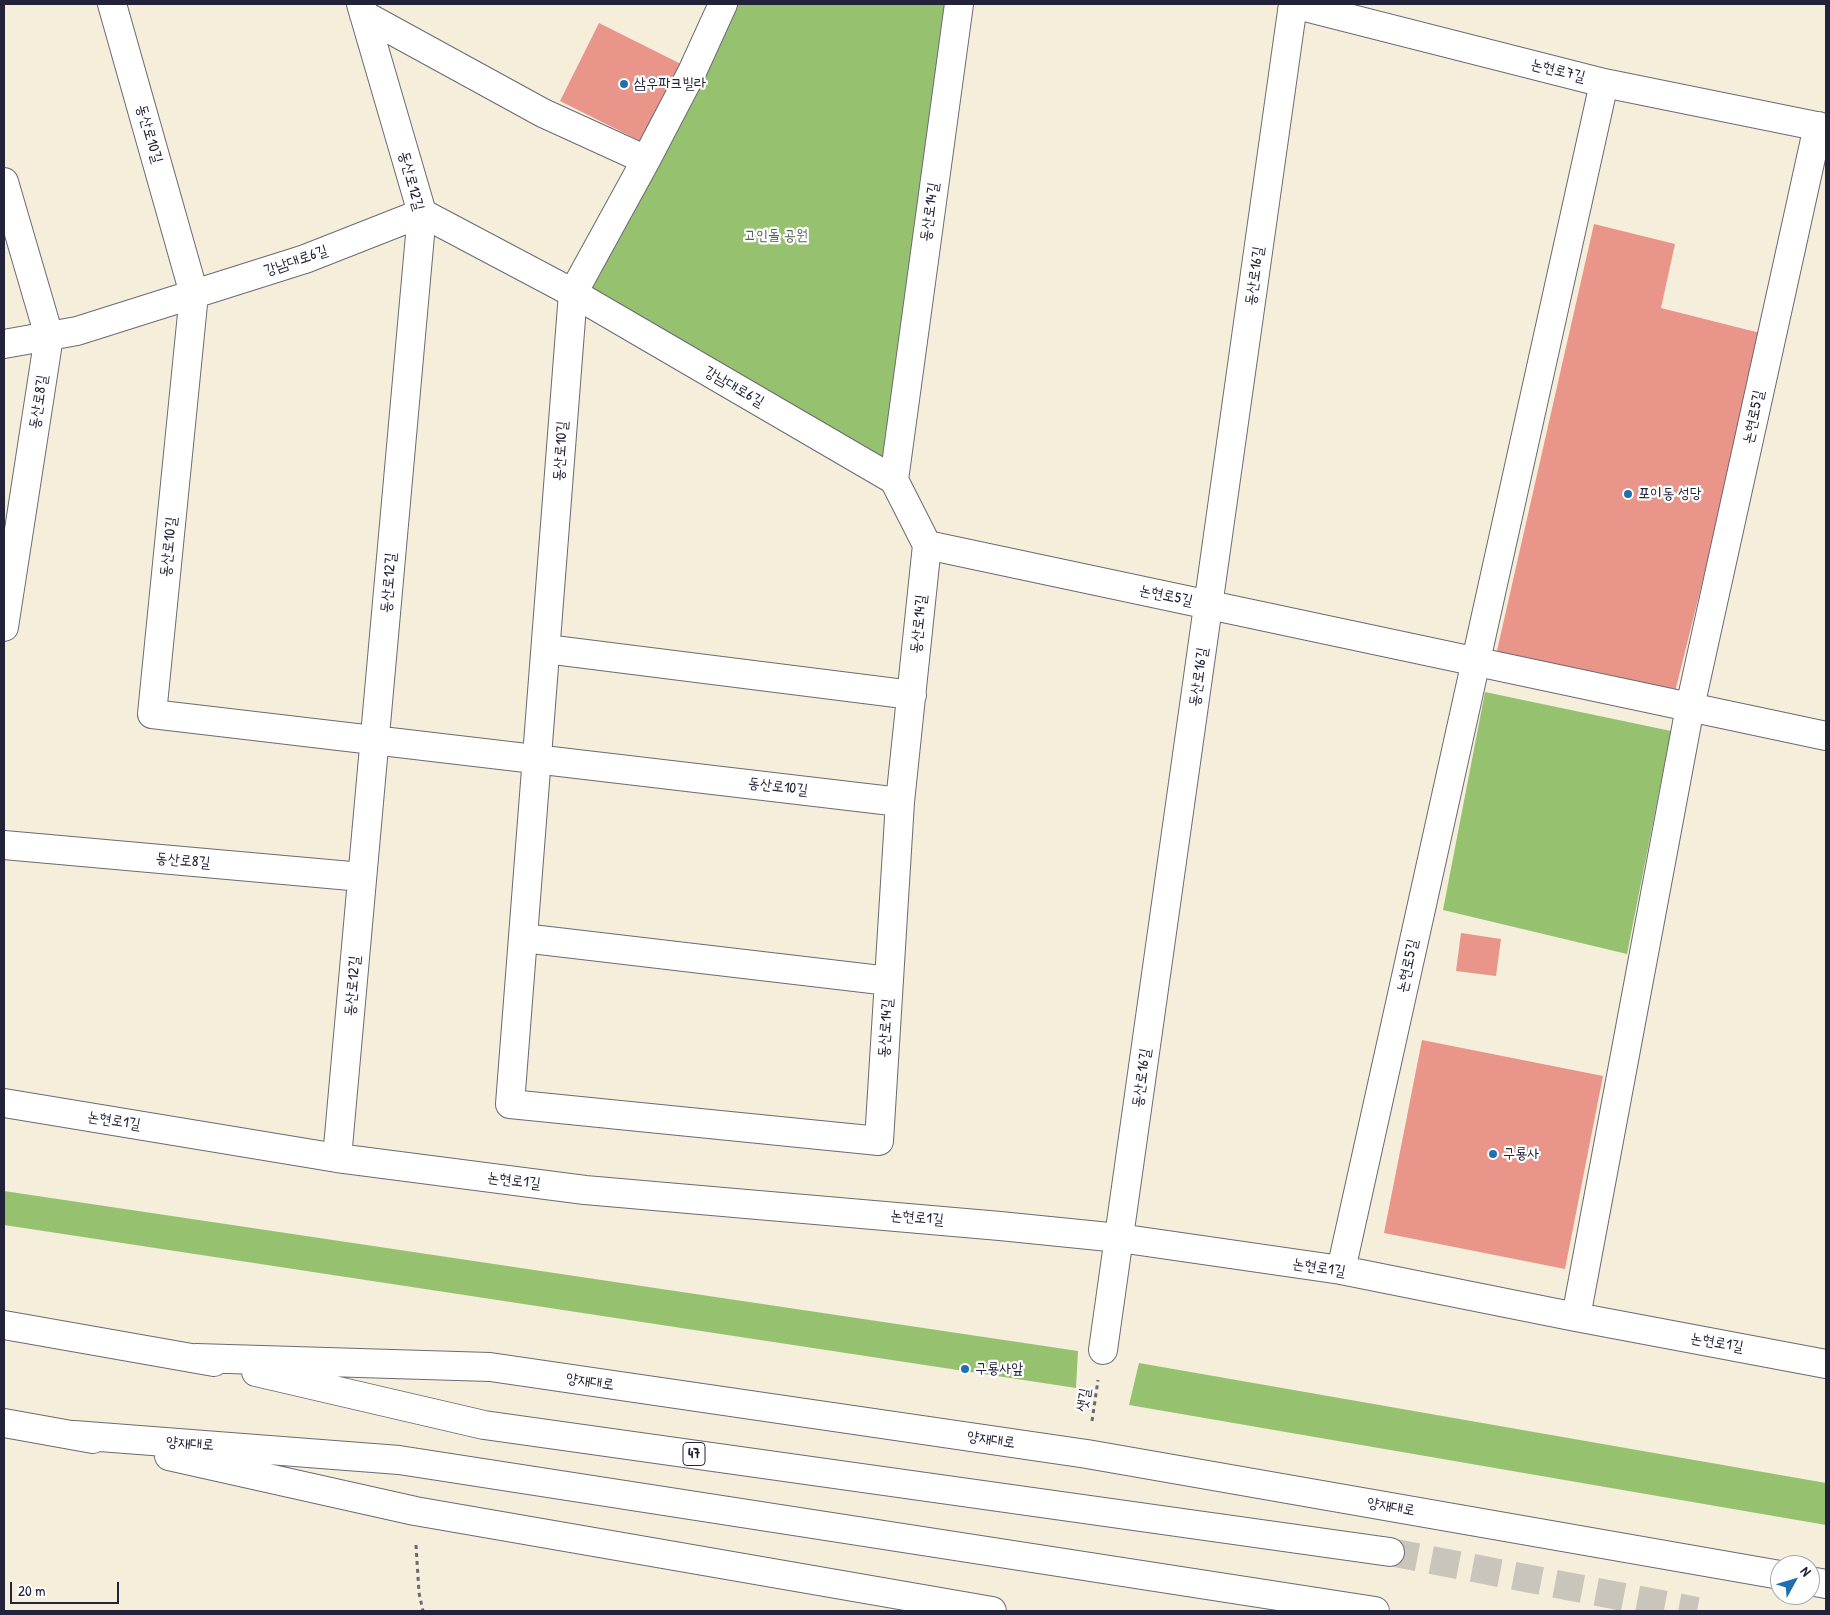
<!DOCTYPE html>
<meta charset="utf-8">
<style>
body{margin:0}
#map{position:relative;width:1830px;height:1615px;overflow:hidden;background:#f4eedb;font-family:"Patrick Hand",sans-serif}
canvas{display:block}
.frame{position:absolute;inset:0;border:5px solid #22223b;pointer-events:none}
.north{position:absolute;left:1770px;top:1555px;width:50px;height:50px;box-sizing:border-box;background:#fff;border:1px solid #a7a7b1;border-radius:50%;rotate:51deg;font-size:14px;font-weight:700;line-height:20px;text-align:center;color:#22223b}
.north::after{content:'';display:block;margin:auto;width:18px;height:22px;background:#1f6fb2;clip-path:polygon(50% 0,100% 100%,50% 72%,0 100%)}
.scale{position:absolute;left:10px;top:1582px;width:109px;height:22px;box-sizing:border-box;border:2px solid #22223b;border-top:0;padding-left:6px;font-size:15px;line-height:18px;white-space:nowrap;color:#22223b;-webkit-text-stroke:4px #fff;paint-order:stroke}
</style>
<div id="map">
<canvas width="1830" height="1615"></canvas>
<div class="frame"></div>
<div class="north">N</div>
<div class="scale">20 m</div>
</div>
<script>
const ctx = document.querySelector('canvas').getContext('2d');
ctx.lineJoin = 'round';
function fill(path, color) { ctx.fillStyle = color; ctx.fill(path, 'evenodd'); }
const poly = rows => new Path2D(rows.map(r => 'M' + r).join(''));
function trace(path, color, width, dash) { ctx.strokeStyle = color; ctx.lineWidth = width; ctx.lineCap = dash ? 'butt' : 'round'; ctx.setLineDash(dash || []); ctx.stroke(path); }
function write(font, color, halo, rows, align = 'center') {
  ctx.font = font + ' "Patrick Hand","Poor Story",sans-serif'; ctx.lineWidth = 4.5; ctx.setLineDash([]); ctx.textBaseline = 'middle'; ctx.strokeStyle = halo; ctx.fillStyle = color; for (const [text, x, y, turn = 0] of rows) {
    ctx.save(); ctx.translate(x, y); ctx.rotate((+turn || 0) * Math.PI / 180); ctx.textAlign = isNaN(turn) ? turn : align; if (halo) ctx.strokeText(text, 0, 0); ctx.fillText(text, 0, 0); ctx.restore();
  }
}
const green = poly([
 [725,4,959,4,894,480,573,293],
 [1485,692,1671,731,1627,954,1443,910],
 [4,1191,1078,1351,1076,1388,4,1225],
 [1139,1363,1826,1483,1826,1525,1129,1405]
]);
const building = poly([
 [599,23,687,67,648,145,560,101],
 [1594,224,1675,244,1661,308,1764,334,1673,700,1496,655],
 [1461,933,1501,939,1496,976,1456,971],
 [1422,1040,1603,1076,1565,1269,1384,1233]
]);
const majorTunnel = poly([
 [1390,1552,1697,1611]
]);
const path = poly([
 [1092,1421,1098,1380],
 [416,1545,419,1593,423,1611]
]);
const minor = poly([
 [112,4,194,294,152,714,900,802],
 [723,4,692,72,646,160,573,293,510,1104,879,1141,900,802,927,545],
 [1293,4,1604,83,1826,128],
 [364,15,543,113,646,160],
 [4,182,49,336,4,627],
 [4,344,77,331,305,259,422,213,573,293,894,480],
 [894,480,959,4],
 [894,480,927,545],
 [927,545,1826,736],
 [546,649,912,695],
 [4,845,362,877],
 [523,938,889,981],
 [4,1103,337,1158,585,1190,1000,1226,1119,1238,1341,1270,1576,1317,1826,1364],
 [337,1158,422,213,361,4],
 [1341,1270,1604,83],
 [1576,1317,1690,707,1818,126],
 [1103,1350,1293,4]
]);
const major = poly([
 [4,1325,214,1362],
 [196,1358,490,1367,1087,1454,1780,1575],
 [256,1372,484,1425,1390,1552],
 [4,1423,93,1439],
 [74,1435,399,1460,1375,1611],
 [169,1456,415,1511,992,1611],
 [1810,1581,1826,1584]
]);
const markers = [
 [624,84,5,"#1f6fb2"],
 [1628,494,5,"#1f6fb2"],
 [1493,1154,5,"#1f6fb2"],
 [965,1369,5,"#1f6fb2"]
];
const shields = [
 [694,1454,22]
];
const shieldNames = [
 ["47",694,1454]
];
const streetNames = [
 ["논현로7길",1558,71,14],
 ["동산로10길",149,134,74],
 ["동산로12길",411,181,75],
 ["동산로14길",930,212,-82],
 ["강남대로6길",296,261,-19],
 ["동산로16길",1255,276,-82],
 ["강남대로6길",734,387,30],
 ["동산로8길",39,402,-81],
 ["논현로5길",1754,417,-78],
 ["동산로10길",561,451,-86],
 ["동산로10길",169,547,-84],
 ["동산로12길",389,583,-85],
 ["논현로5길",1166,596,12],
 ["동산로14길",919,624,-84],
 ["동산로16길",1199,677,-82],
 ["동산로10길",778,787,7],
 ["동산로8길",183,861,5],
 ["논현로5길",1408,966,-78],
 ["동산로12길",353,986,-85],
 ["동산로14길",886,1028,-86],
 ["동산로16길",1142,1078,-82],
 ["논현로1길",114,1121,9],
 ["논현로1길",514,1181,7],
 ["논현로1길",917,1218,5],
 ["논현로1길",1319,1268,9],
 ["논현로1길",1717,1343,10],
 ["양재대로",590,1382,8],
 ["샛길",1084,1400,-81],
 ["양재대로",991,1440,8],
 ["양재대로",190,1444,4],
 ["양재대로",1391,1507,10]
];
const poiNames = [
 ["삼우파크빌라",634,84],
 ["포이동 성당",1638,494],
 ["구룡사",1503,1154],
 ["구룡사앞",975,1369]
];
const parkNames = [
 ["고인돌 공원",776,236]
];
fill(green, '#96c270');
fill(building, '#ea958a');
trace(majorTunnel, '#cac5bb', 28, [28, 14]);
trace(minor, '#6c6973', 30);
trace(major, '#6c6973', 30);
trace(path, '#6c6973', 3, [4, 4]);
trace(minor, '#fff', 28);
trace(major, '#fff', 28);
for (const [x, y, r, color] of markers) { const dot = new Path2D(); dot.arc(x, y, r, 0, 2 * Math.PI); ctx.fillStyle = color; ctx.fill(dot); trace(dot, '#fff', 2); }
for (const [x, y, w] of shields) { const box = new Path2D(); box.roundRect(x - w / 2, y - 11.5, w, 23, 4); ctx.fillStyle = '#fff'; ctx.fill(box); trace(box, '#22223b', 1); }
write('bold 14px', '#22223b', null, shieldNames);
write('15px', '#22223b', '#fff', streetNames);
write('15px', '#22223b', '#fff', poiNames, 'left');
write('15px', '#506250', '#fff', parkNames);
</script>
